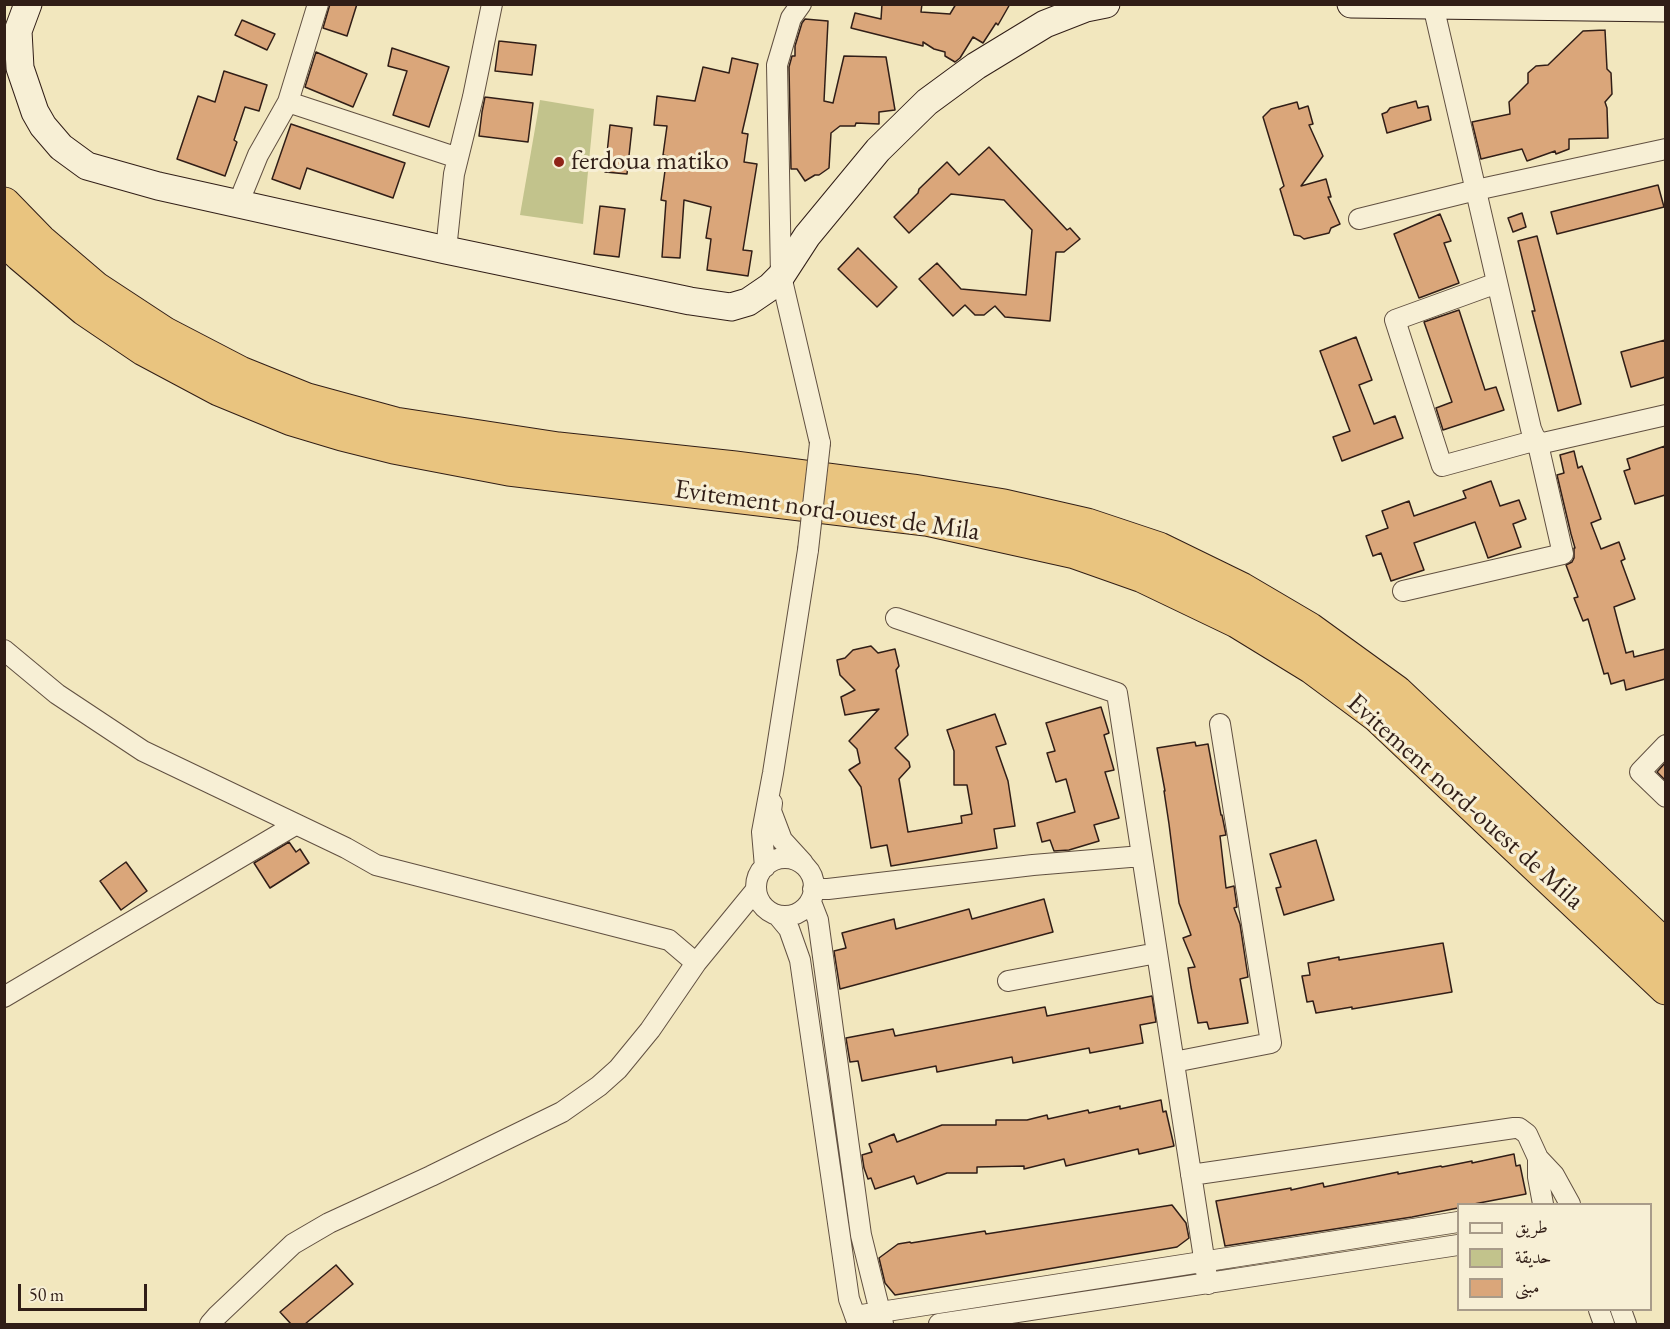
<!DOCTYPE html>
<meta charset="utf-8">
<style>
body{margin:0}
#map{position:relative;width:1670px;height:1329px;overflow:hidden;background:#f2e7be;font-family:"EB Garamond",Amiri,serif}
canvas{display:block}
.frame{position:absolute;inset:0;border:6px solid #311e17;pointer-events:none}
.legend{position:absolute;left:1457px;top:1203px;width:195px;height:108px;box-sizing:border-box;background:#f7efd5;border:2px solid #a89b89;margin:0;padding:8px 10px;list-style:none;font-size:18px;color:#311e17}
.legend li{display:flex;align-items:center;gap:12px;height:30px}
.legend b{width:30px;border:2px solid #a89b89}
.scale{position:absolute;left:18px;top:1284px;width:129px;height:27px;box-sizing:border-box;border:3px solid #311e17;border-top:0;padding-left:8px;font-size:18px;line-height:21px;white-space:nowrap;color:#311e17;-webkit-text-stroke:4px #f7efd5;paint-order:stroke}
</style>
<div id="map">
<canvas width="1670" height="1329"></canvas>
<div class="frame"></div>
<ul class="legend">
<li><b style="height:8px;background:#f7efd5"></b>طريق</li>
<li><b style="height:16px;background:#c2c38c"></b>حديقة</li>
<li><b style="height:16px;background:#daa67a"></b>مبنى</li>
</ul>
<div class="scale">50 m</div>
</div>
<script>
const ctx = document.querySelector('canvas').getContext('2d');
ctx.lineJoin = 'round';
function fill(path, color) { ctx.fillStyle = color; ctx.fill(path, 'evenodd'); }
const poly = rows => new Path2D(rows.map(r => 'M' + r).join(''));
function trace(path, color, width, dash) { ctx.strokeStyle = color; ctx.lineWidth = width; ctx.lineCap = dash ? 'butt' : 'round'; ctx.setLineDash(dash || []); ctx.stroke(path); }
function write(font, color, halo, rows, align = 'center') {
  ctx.font = font + ' "EB Garamond",serif'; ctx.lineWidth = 6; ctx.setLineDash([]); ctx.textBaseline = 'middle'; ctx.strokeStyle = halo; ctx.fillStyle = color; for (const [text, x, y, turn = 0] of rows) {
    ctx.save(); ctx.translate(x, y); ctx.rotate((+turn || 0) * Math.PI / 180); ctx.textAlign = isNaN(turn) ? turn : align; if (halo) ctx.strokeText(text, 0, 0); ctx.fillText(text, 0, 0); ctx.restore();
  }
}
const green = poly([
 [540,100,594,109,583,224,520,215]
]);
const building = poly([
 [330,4,357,4,347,36,323,28,330,4],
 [882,4,922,4,921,12,950,14,956,4,1010,4,998,25,996,23,983,43,973,37,960,58,955,62,945,56,945,52,934,49,923,42,923,46,851,28,855,13,881,19,882,4],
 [805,19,828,21,824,101,833,103,844,56,886,57,895,110,879,112,879,124,856,123,855,126,840,126,831,133,829,168,819,175,815,175,805,181,797,169,791,169,789,67,792,56,795,56,795,46,802,23,805,19],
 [242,20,275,34,267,50,235,35,242,20],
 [1605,30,1607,69,1611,73,1612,94,1605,102,1607,108,1608,138,1569,139,1569,149,1556,154,1555,151,1527,161,1522,149,1481,159,1472,122,1510,114,1509,102,1528,83,1528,73,1536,66,1548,65,1583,31,1605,30],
 [499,41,536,45,532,75,495,71,499,41],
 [392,48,449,67,429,127,393,115,407,71,388,66,392,48],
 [316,52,367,74,353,107,305,87,316,52],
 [732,58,758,64,742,133,748,134,744,162,757,164,743,250,752,251,748,276,707,270,711,239,706,238,711,207,684,200,680,258,662,257,666,201,661,200,667,156,663,155,667,126,654,125,657,96,695,101,703,67,729,73,732,58],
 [224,71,267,85,259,111,245,107,234,140,237,142,225,176,177,159,198,96,215,102,224,71],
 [485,97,533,103,528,142,479,136,482,112,485,97],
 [1416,101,1418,108,1428,106,1431,120,1387,133,1382,114,1387,112,1390,108,1416,101],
 [1297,102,1299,109,1308,106,1313,124,1309,125,1323,156,1301,186,1326,179,1331,197,1328,197,1340,224,1331,228,1329,233,1304,239,1300,236,1294,235,1280,189,1284,186,1263,117,1271,109,1297,102],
 [291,124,405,163,393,198,307,168,300,189,272,179,291,124],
 [610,125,632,128,627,174,605,172,610,125],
 [989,147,1067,230,1070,228,1080,239,1064,252,1056,252,1050,321,1005,317,995,306,984,315,975,315,965,305,953,316,919,279,937,263,961,289,1026,295,1032,230,1004,200,951,194,909,233,894,217,918,193,919,189,947,162,959,175,989,147],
 [1658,185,1664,207,1557,234,1551,212,1658,185],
 [600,206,625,209,619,257,594,254,600,206],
 [1522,213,1526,227,1513,232,1508,218,1522,213],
 [1440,214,1451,241,1444,243,1459,283,1419,298,1394,234,1440,214],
 [1537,236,1581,404,1558,411,1532,311,1535,311,1518,241,1537,236],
 [858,248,897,287,877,307,838,269,858,248],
 [1459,310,1485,390,1496,387,1504,410,1443,430,1436,408,1452,402,1424,322,1459,310],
 [1356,337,1372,380,1359,385,1374,424,1395,416,1403,438,1342,461,1333,437,1350,431,1320,351,1356,337],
 [1665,340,1665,377,1631,387,1621,352,1665,340],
 [1665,446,1665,495,1635,504,1624,471,1630,469,1627,459,1665,446],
 [1574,451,1578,468,1582,466,1601,519,1591,523,1601,549,1619,542,1625,559,1621,561,1635,599,1614,607,1626,653,1633,651,1634,657,1665,649,1665,679,1626,690,1624,680,1611,684,1608,673,1604,674,1588,619,1583,621,1574,598,1578,597,1566,565,1572,562,1574,558,1574,548,1575,548,1571,534,1557,475,1564,473,1560,455,1574,451],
 [1491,481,1500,506,1519,500,1526,519,1513,524,1521,547,1488,558,1475,522,1414,543,1424,570,1391,581,1381,553,1373,556,1366,536,1388,528,1382,511,1409,501,1414,516,1466,498,1463,491,1491,481],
 [871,646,878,653,895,649,899,666,896,670,908,735,895,748,909,762,910,767,899,779,908,832,962,823,961,816,972,814,967,785,954,785,954,751,947,730,995,714,1006,744,996,747,1008,781,1015,826,994,829,997,848,891,866,887,845,871,848,861,787,849,770,860,763,857,749,849,741,879,709,845,715,841,697,855,690,840,675,837,660,845,658,853,650,871,646],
 [1101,707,1109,733,1104,735,1114,770,1105,772,1119,818,1094,825,1099,841,1069,850,1054,851,1050,840,1042,842,1037,823,1075,812,1066,779,1056,782,1047,753,1055,751,1046,723,1101,707],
 [1195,742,1196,746,1208,744,1221,815,1222,815,1226,835,1220,836,1226,888,1234,886,1237,907,1234,908,1240,924,1248,977,1240,979,1248,1023,1209,1029,1207,1022,1198,1023,1191,987,1188,968,1195,967,1183,938,1191,935,1179,903,1169,824,1164,791,1165,791,1157,748,1195,742],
 [1665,763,1665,780,1657,772,1665,763],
 [1316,840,1334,900,1284,915,1276,888,1281,887,1270,854,1316,840],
 [289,842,296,852,300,849,309,863,270,888,254,863,289,842],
 [126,862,147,891,121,910,100,881,126,862],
 [1044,899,1053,932,840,989,834,951,846,948,842,933,894,919,896,929,969,909,972,919,1044,899],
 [1443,943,1452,992,1352,1009,1352,1007,1316,1013,1313,1001,1307,1002,1302,976,1310,975,1308,963,1339,957,1339,960,1443,943],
 [1152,996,1156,1022,1140,1025,1143,1043,1090,1053,1089,1048,1013,1063,1012,1057,937,1072,936,1066,862,1081,858,1061,850,1062,846,1038,893,1029,895,1036,1045,1007,1047,1016,1152,996],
 [1161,1100,1163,1112,1166,1111,1174,1146,1139,1154,1138,1149,1066,1166,1064,1159,1024,1169,1024,1166,977,1167,977,1173,947,1173,917,1184,914,1176,875,1189,871,1178,868,1179,864,1168,862,1155,872,1152,869,1144,894,1134,897,1142,942,1125,996,1125,996,1120,1027,1120,1047,1115,1048,1119,1088,1110,1089,1113,1120,1106,1120,1109,1161,1100],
 [1514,1154,1516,1166,1520,1165,1526,1194,1474,1204,1458,1204,1458,1208,1412,1217,1225,1246,1216,1201,1291,1188,1291,1190,1323,1183,1324,1187,1398,1172,1398,1174,1441,1166,1442,1167,1472,1161,1472,1163,1514,1154],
 [1172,1205,1186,1223,1189,1238,1177,1247,895,1295,885,1283,879,1258,898,1244,910,1242,911,1243,985,1231,986,1234,1172,1205],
 [336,1265,353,1284,305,1324,291,1324,280,1312,336,1265]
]);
const street = poly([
 [801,4,791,18,777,65,781,276,820,443],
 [1433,5,1531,429,1534,436,1537,440,1543,443,1552,441,1666,415],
 [288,102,458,158],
 [238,204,258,155,288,102,318,4],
 [1359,219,1476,190,1666,149],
 [446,250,454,174,473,97,492,4],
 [1403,591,1563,554,1537,440,1442,466,1395,320,1497,283],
 [896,618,1117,693,1208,1284],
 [4,650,57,694,143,751,346,848,376,865,669,940,696,963,755,891],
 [1666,745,1640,772,1666,797],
 [772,803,771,811,782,840,803,863],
 '756 887a29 29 0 1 1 58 0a29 29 0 1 1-58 0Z',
 [765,867,762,832,773,773,808,550],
 [813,889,828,889,1033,865,1142,856],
 [811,902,818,920,861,1235,883,1324],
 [779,917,789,929,800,960,849,1299,858,1324],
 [1008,981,1157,953],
 [4,997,295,825],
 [1174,1062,1271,1043,1220,724],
 [1538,1158,1554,1175,1570,1204],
 [1191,1175,1514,1128,1519,1128,1527,1134,1538,1158,1538,1177,1543,1204],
 [1599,1310,1604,1324],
 [1621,1310,1626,1324],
 [855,1316,1458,1222],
 [210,1324,217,1316,293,1244,329,1223,431,1176,562,1112,599,1086,618,1069,650,1030,696,963],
 [939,1324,1458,1245]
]);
const secondary = poly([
 [28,4,18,31,20,68,35,112,43,126,61,147,87,166,158,186,446,250,690,301,731,307,748,302,770,287,781,276,807,236,878,150,927,102,976,66,1045,24,1086,8,1106,4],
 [1351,4,1666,8]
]);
const highway = poly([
 [4,204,40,241,95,288,165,334,240,373,307,400,395,424,558,449,735,468,913,491,1004,506,1087,525,1159,549,1241,589,1309,629,1396,692,1666,947],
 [4,239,21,255,85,309,144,349,219,389,292,419,342,434,394,447,509,469,926,519,1075,552,1143,576,1237,621,1312,667,1378,716,1666,988]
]);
const streetBridge = poly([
 [808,550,820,443]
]);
const markers = [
 [559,162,6,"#8f2418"]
];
const poiNames = [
 ["ferdoua matiko",571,162]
];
const streetNames = [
 ["Evitement nord-ouest de Mila",827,511,8],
 ["Evitement nord-ouest de Mila",1465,802,42]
];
fill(green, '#c2c38c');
fill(building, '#daa67a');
trace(building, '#311e17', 1.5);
trace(street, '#615041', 22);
trace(secondary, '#311e17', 29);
trace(highway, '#311e17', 35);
trace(street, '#f7efd5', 20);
trace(secondary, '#f7efd5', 27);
trace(highway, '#e9c47f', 33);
trace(streetBridge, '#615041', 22, []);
trace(streetBridge, '#f7efd5', 20);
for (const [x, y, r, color] of markers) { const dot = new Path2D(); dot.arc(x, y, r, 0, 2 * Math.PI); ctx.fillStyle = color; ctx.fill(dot); trace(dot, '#f7efd5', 2); }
write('27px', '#311e17', '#f7efd5', poiNames, 'left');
write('27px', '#311e17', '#f7efd5', streetNames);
</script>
